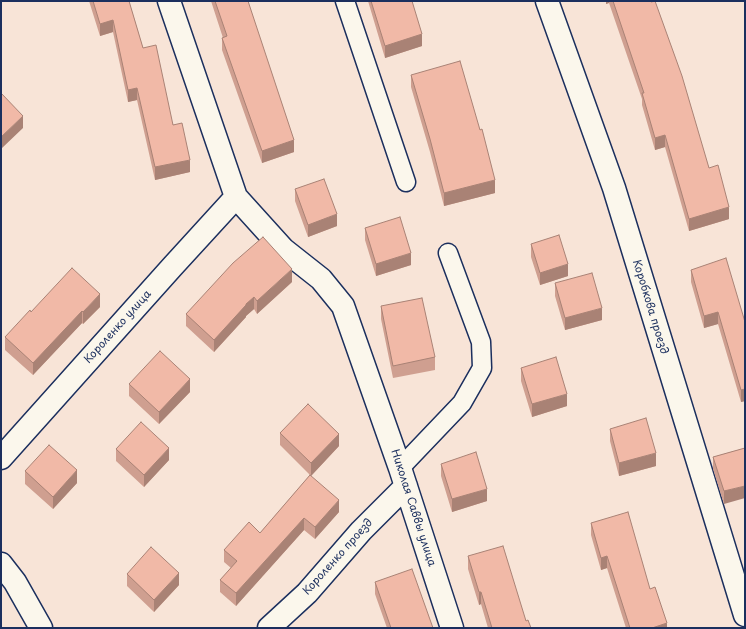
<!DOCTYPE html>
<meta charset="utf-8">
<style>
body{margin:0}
#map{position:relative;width:746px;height:629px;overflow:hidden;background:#f8e4d7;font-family:"Playpen Sans",sans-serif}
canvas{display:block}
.frame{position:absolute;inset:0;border:2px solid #1b2f5e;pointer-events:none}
</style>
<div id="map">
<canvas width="746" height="629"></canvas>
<div class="frame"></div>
</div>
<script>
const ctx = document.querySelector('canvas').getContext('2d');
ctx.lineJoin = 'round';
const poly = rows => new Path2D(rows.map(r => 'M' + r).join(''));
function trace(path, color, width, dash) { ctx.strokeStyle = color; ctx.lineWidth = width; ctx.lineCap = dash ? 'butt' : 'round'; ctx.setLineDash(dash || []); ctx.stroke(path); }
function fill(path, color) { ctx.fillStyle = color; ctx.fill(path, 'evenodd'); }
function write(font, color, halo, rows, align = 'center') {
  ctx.font = font + ' "Playpen Sans",sans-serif'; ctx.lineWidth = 4; ctx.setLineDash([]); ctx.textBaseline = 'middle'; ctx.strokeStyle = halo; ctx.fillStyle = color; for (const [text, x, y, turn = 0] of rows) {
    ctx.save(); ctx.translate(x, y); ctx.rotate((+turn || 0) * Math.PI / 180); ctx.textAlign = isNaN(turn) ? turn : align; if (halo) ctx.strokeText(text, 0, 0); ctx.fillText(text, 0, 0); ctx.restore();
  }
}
const lane = poly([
 [345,1,406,182],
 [400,468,462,403,482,368,481,342,448,253]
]);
const street = poly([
 [169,1,236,197,283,249,321,279,343,306,400,468,452,628],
 [547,1,614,188,745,615],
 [1,458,172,267,236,197],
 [269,628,307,593,361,531,406,486]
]);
const secondary = poly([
 [1,564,15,582,41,628]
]);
const wall = poly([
 [89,1,129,1,143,48,173,125,190,172,155,180,137,100,128,102,113,32,100,36],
 [211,1,248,1,294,152,262,163,222,50,222,38,223,38],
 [368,1,412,1,422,46,385,58],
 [606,1,651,1,709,168,729,219,689,231,665,147,655,150,642,105,642,99,609,3,606,4],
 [411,75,495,193,444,206,430,152,411,87],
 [295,189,337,226,308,237,295,201],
 [365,228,411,265,376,276,365,240],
 [531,244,568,276,540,285,531,257],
 [691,270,745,322,745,401,741,402,718,324,704,328,691,282],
 [292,282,257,314,254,309,246,316,246,317,214,352,186,326,186,314],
 [555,283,602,320,565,330,555,296],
 [381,306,435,357,435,370,393,378,381,319],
 [100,307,83,324,82,323,33,375,5,350,5,337,31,312],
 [521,368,567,406,532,417,521,381],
 [129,384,190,392,159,424,129,396],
 [610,429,656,466,619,476,610,441],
 [280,433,339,446,311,476,280,445],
 [745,448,724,504,713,469,713,457],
 [116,449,169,460,144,487,116,461],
 [441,464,487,501,452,512,441,476],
 [25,471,77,483,53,509,25,484],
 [310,475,339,512,315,539,304,530,236,606,220,592,220,580,231,568,224,562,224,550,260,533],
 [591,523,650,589,667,628,626,628,607,568,601,570,591,535],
 [468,556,526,621,531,628,488,628,481,604,479,605,468,569],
 [127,574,179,585,154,612,127,586],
 [375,582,433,628,387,628,375,594]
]);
const shadedWall = poly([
 [606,1,609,1,609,3,606,4],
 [113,20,113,32,100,36,100,24],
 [422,34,422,46,385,58,385,46],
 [137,88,137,100,128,102,128,90],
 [23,116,23,128,1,149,1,137],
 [665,135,665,147,655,150,655,138],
 [294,140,294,152,262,163,262,151],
 [190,160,190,172,155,180,155,167],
 [495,180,495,193,444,206,444,193],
 [729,207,729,219,689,231,689,219],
 [337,214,337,226,308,237,308,225],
 [411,253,411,265,376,276,376,264],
 [568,264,568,276,540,285,540,273],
 [292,269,292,282,257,314,257,301],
 [100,294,100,307,83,324,83,312],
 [254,297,254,309,246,316,246,317,214,352,214,340,246,304],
 [602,308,602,320,565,330,565,318],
 [82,311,82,323,33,375,33,363],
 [718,312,718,324,704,328,704,316],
 [190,379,190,392,159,424,159,412],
 [745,389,745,401,741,402,741,390],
 [567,394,567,406,532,417,532,404],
 [339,434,339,446,311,476,311,463],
 [169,448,169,460,144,487,144,475],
 [656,453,656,466,619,476,619,463],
 [77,470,77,483,53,509,53,497],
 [745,486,745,498,724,504,724,491],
 [487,489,487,501,452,512,452,499],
 [339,500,339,512,315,539,315,527],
 [304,518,304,530,236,606,236,593],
 [607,556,607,568,601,570,601,558],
 [179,573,179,585,154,612,154,600],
 [479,592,481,592,481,604,479,605],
 [667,623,667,628,652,628]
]);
const building = poly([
 [93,1,129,1,143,48,156,45,173,125,182,123,190,160,155,167,137,88,128,90,113,20,100,24,93,1],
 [215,1,248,1,294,140,262,151,222,38,227,36,215,1],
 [371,1,412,1,422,34,385,46,371,1],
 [613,1,651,1,651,2,655,1,682,76,709,168,718,165,729,207,689,219,665,135,655,138,642,93,644,93,613,1],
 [460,61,480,130,482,129,495,180,444,193,430,139,411,75,460,61],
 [1,93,23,116,1,137,1,93],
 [324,179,337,214,308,225,295,189,324,179],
 [400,217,411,253,376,264,365,228,400,217],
 [559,235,568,264,540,273,531,244,559,235],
 [263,237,292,269,257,301,254,297,246,304,246,305,214,340,186,314,233,263,263,237],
 [726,258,745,322,745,389,741,390,718,312,704,316,691,270,726,258],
 [72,268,100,294,83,312,82,311,33,363,5,337,30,310,31,312,72,268],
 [592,273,602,308,565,318,555,283,592,273],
 [422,298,435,357,393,366,381,306,422,298],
 [160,351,190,379,159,412,129,384,160,351],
 [556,357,567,394,532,404,521,368,556,357],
 [308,404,339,434,311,463,280,433,308,404],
 [646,418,656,453,619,463,610,429,646,418],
 [141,422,169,448,144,475,116,449,141,422],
 [49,445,77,470,53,497,25,471,49,445],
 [745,448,745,486,724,491,713,457,745,448],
 [476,452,487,489,452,499,441,464,476,452],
 [310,475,339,500,315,527,304,518,236,593,220,580,237,561,224,550,249,522,260,533,310,475],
 [628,512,650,589,655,587,667,623,652,628,630,628,607,556,601,558,591,523,628,512],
 [503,546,526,621,528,620,531,628,492,628,481,592,479,592,468,556,503,546],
 [151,547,179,573,154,600,127,574,151,547],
 [412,569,433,628,391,628,375,582,412,569]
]);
const streetNames = [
 ["Коробкова проезд",650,307,73],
 ["Короленко улица",118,327,-48],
 ["Николая Саввы улица",413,508,72],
 ["Короленко проезд",338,557,-48]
];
trace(lane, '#1b2f5e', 21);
trace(street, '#1b2f5e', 25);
trace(secondary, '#1b2f5e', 25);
trace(lane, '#fbf7ec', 18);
trace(street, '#fbf7ec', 22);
trace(secondary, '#fbf7ec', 22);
fill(wall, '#cf9f90');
fill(shadedWall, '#a98275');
fill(building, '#f1b9a7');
trace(building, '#a98275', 1);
write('11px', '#1b2f5e', '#fbf7ec', streetNames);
</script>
